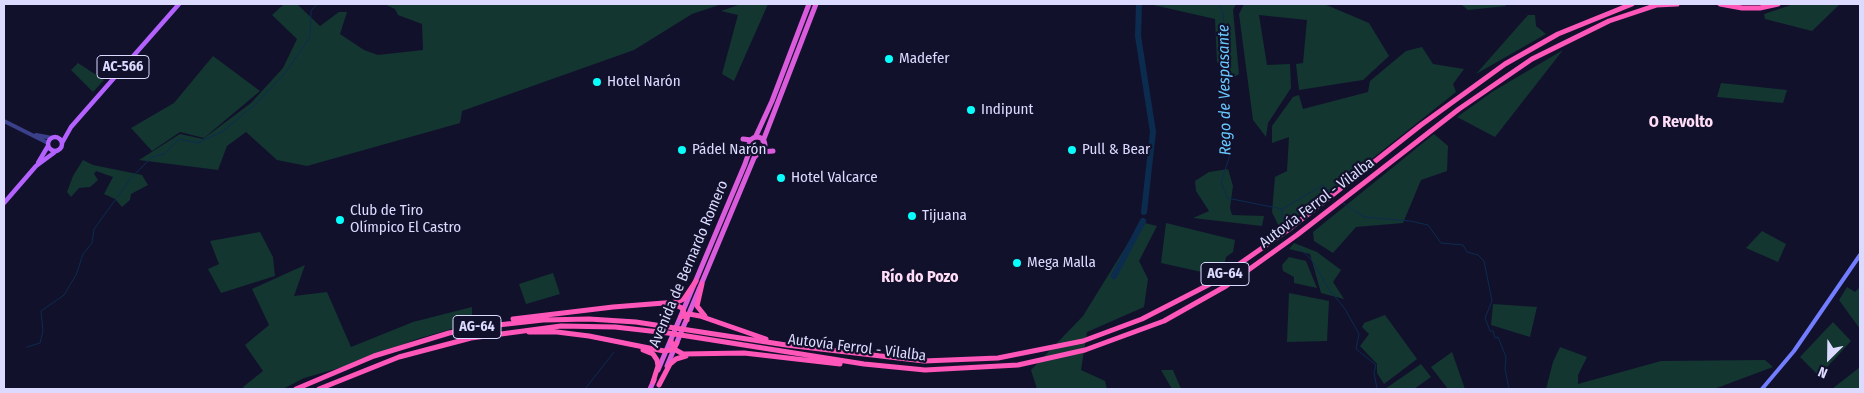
<!DOCTYPE html>
<meta charset="utf-8">
<style>
body{margin:0}
#map{position:relative;width:1864px;height:393px;overflow:hidden;background:#12112c;font-family:"Fira Sans Condensed",sans-serif}
canvas{display:block}
.frame{position:absolute;inset:0;border:5px solid #dcdbff;pointer-events:none}
.north{position:absolute;left:1804px;top:333px;width:50px;height:50px;-webkit-text-stroke:4px #12112c;paint-order:stroke;rotate:203deg;font-size:14px;font-weight:700;line-height:20px;text-align:center;color:#dcdbff}
.north::after{content:'';display:block;margin:auto;width:18px;height:22px;background:#dcdbff;clip-path:polygon(50% 0,100% 100%,50% 72%,0 100%)}
</style>
<div id="map">
<canvas width="1864" height="393"></canvas>
<div class="frame"></div>
<div class="north">N</div>
</div>
<script>
const ctx = document.querySelector('canvas').getContext('2d');
ctx.lineJoin = 'round';
function fill(path, color) { ctx.fillStyle = color; ctx.fill(path, 'evenodd'); }
const poly = rows => new Path2D(rows.map(r => 'M' + r).join(''));
function trace(path, color, width, dash) { ctx.strokeStyle = color; ctx.lineWidth = width; ctx.lineCap = dash ? 'butt' : 'round'; ctx.setLineDash(dash || []); ctx.stroke(path); }
function write(font, color, halo, rows, align = 'center') {
  ctx.font = font + ' "Fira Sans Condensed",sans-serif'; ctx.lineWidth = 4.5; ctx.setLineDash([]); ctx.textBaseline = 'middle'; ctx.strokeStyle = halo; ctx.fillStyle = color; for (const [text, x, y, turn = 0] of rows) {
    ctx.save(); ctx.translate(x, y); ctx.rotate((+turn || 0) * Math.PI / 180); ctx.textAlign = isNaN(turn) ? turn : align; if (halo) ctx.strokeText(text, 0, 0); ctx.fillText(text, 0, 0); ctx.restore();
  }
}
const green = poly([
 [284,4,297,4,320,26,339,12,347,12,340,34,364,50,378,55,423,50,422,24,398,15,395,9,384,4,722,4,692,14,634,50,462,111,460,123,307,166,277,160,246,132,227,146,218,170,139,160,180,134,203,139,251,103,283,68,297,39,272,15],
 [741,4,768,4,734,81,722,74,738,15,721,11],
 [1149,4,1236,4,1233,10,1239,74,1231,79,1217,62,1215,19],
 [1244,4,1324,4,1369,23,1389,56,1363,80,1299,90,1296,64,1303,63,1307,20,1259,15,1267,65,1290,64,1291,88,1268,123,1266,137,1253,120,1239,14],
 [1461,4,1504,4,1506,6,1468,10],
 [1794,4,1840,4,1812,31,1765,19,1764,14],
 [1528,15,1535,15,1536,26,1546,34,1476,74],
 [1422,47,1433,64,1464,69,1453,84,1456,92,1334,189,1280,229,1272,212,1275,177,1287,171,1289,137,1272,143,1272,126,1293,97,1299,95,1303,109,1368,92,1370,81,1406,51],
 [1563,50,1495,137,1457,117,1492,92],
 [213,56,260,91,204,138,180,132,152,151,131,128,174,103],
 [78,63,104,80,93,92,71,70],
 [1721,83,1787,90,1783,103,1717,97],
 [1434,134,1448,146,1447,171,1421,180,1403,223,1356,227,1333,253,1314,241,1313,232],
 [83,160,93,165,142,175,148,185,131,194,130,200,122,207,115,199,104,194,113,177,96,171,94,174,98,180,90,187,79,188,71,197,67,192,73,176],
 [1228,169,1233,186,1230,208,1232,215,1264,216,1262,226,1193,218,1209,211,1196,191,1195,181,1209,172],
 [1141,222,1157,226,1139,261,1148,279,1144,307,1087,332,1081,370,1105,381,1107,389,1037,389,1031,370,1083,316],
 [1166,223,1235,240,1233,252,1226,257,1224,266,1211,274,1161,263],
 [1762,231,1786,244,1778,262,1746,248],
 [260,232,273,257,275,276,221,293,208,269,219,264,210,241],
 [1294,243,1317,252,1341,270,1333,282,1344,299,1321,293,1310,254,1289,249],
 [1289,257,1306,261,1317,288,1294,283,1294,277,1283,271,1282,265],
 [305,265,294,296,327,292,351,347,413,322,472,307,472,323,417,339,343,367,304,378,283,389,245,389,243,387,263,371,245,345,269,325,252,289],
 [553,273,560,294,526,304,519,284],
 [1847,287,1855,292,1860,287,1860,329,1839,300],
 [1289,293,1329,301,1327,341,1287,342],
 [1493,304,1537,307,1530,337,1491,325],
 [1385,315,1417,359,1384,384,1377,373,1377,364,1360,346,1369,334,1362,327,1364,323],
 [1833,322,1851,341,1819,376,1800,357],
 [1560,347,1587,357,1578,375,1578,384,1661,361,1765,360,1773,367,1714,389,1580,389,1579,387,1579,389,1546,389,1553,362],
 [1452,352,1465,389,1448,389,1431,367],
 [1421,364,1431,377,1414,389,1385,389],
 [1860,367,1860,389,1832,389],
 [1161,370,1173,370,1181,389,1172,389]
]);
const stream = poly([
 [1218,4,1223,12,1227,67,1225,93,1230,155,1221,182,1227,198,1282,209,1282,220],
 [1343,203,1364,217,1410,221,1428,225,1441,243,1463,245,1467,252,1478,255,1484,261,1492,301,1485,318,1490,331,1493,331,1495,338,1498,337,1506,357,1505,369,1509,389],
 [1282,209,1323,185,1333,194],
 [1298,247,1311,259,1328,288,1345,309,1359,334,1356,349,1376,365,1374,372,1377,389],
 [27,347,40,343,43,331,41,311,64,295,76,275,83,254,92,243,94,229,132,177,152,157,164,154,179,139,198,143,223,131,257,103,285,73,310,37,311,11,317,4],
 [585,389,614,352]
]);
const river = poly([
 [1139,4,1138,36,1153,132,1144,212],
 [1114,276,1143,221]
]);
const tertiary = poly([
 [4,121,48,143],
 [36,135,52,138]
]);
const secondary = poly([
 [1762,389,1794,351,1860,255]
]);
const primary = poly([
 '48 144a7 7 0 1 1 14 0a7 7 0 1 1-14 0Z',
 [62,143,71,127,179,4],
 [38,163,48,146],
 [4,203,36,166,55,152]
]);
const trunk = poly([
 '749 145a8 8 0 1 1 16 0a8 8 0 1 1-16 0Z',
 [755,138,772,101,809,4],
 [743,139,751,140],
 [763,141,816,4],
 [761,152,773,151],
 [667,366,754,158,758,153],
 [658,370,745,164,750,149],
 [650,389,654,380]
]);
const motorway = poly([
 [1720,4,1742,8,1760,8,1778,4],
 [1656,5,1677,4],
 [702,284,697,306,705,316],
 [671,303,682,308,687,320],
 [681,317,689,314,700,316,766,339],
 [513,319,613,307,677,302,684,299,696,281],
 [529,332,557,332,589,336,664,351,671,350,677,343],
 [671,341,674,349,683,354,744,353,840,364],
 [643,350,653,354,657,360,658,366,653,382],
 [659,385,670,364,676,359,686,356],
 [296,389,374,356,449,333,480,327,543,320,589,319,636,322,786,345,924,361,998,358,1083,341,1142,319,1212,283,1288,230,1421,125,1505,64,1558,34,1632,4],
 [319,389,399,357,471,338,561,326,615,327,668,333,864,364,925,370,1018,365,1085,350,1164,321,1226,286,1297,235,1459,109,1532,59,1609,21,1660,4]
]);
const markers = [
 [889,59,5,"#07fffe"],
 [597,82,5,"#07fffe"],
 [971,110,5,"#07fffe"],
 [682,150,5,"#07fffe"],
 [1072,150,5,"#07fffe"],
 [781,178,5,"#07fffe"],
 [912,216,5,"#07fffe"],
 [340,220,5,"#07fffe"],
 [1017,263,5,"#07fffe"]
];
const shields = [
 [123,67,52],
 [1225,274,48],
 [477,327,48]
];
const shieldNames = [
 ["AC-566",123,67],
 ["AG-64",1225,274],
 ["AG-64",477,327]
];
const poiNames = [
 ["Madefer",899,59],
 ["Hotel Narón",607,82],
 ["Indipunt",981,110],
 ["Pádel Narón",692,150],
 ["Pull & Bear",1082,150],
 ["Hotel Valcarce",791,178],
 ["Club de Tiro",350,211],
 ["Olímpico El Castro",350,228],
 ["Tijuana",922,216],
 ["Mega Malla",1027,263]
];
const streetNames = [
 ["Autovía Ferrol - Vilalba",1317,203,-37],
 ["Avenida de Bernardo Romero",689,264,-67],
 ["Autovía Ferrol - Vilalba",857,348,7]
];
const waterNames = [
 ["Rego de Vespasante",1225,90,-91]
];
const neighbourhoodNames = [
 ["O Revolto",1681,123],
 ["Río do Pozo",920,278]
];
fill(green, '#133631');
trace(stream, '#0c2c4f', 1);
trace(river, '#0c2c4f', 6);
trace(tertiary, '#3b408b', 4);
trace(secondary, '#727dff', 4);
trace(primary, '#b462ff', 4.5);
trace(trunk, '#da5cdc', 5);
trace(motorway, '#ff56b9', 5);
for (const [x, y, r, color] of markers) { const dot = new Path2D(); dot.arc(x, y, r, 0, 2 * Math.PI); ctx.fillStyle = color; ctx.fill(dot); trace(dot, '#12112c', 2); }
for (const [x, y, w] of shields) { const box = new Path2D(); box.roundRect(x - w / 2, y - 11.5, w, 23, 4); ctx.fillStyle = '#12112c'; ctx.fill(box); trace(box, '#dcdbff', 1); }
write('bold 14px', '#dcdbff', null, shieldNames);
write('15px', '#dcdbff', '#12112c', poiNames, 'left');
write('15px', '#dcdbff', '#12112c', streetNames);
write('italic 16px', '#69c9ff', '#12112c', waterNames);
write('bold 16px', '#ffddf6', '#12112c', neighbourhoodNames);
</script>
